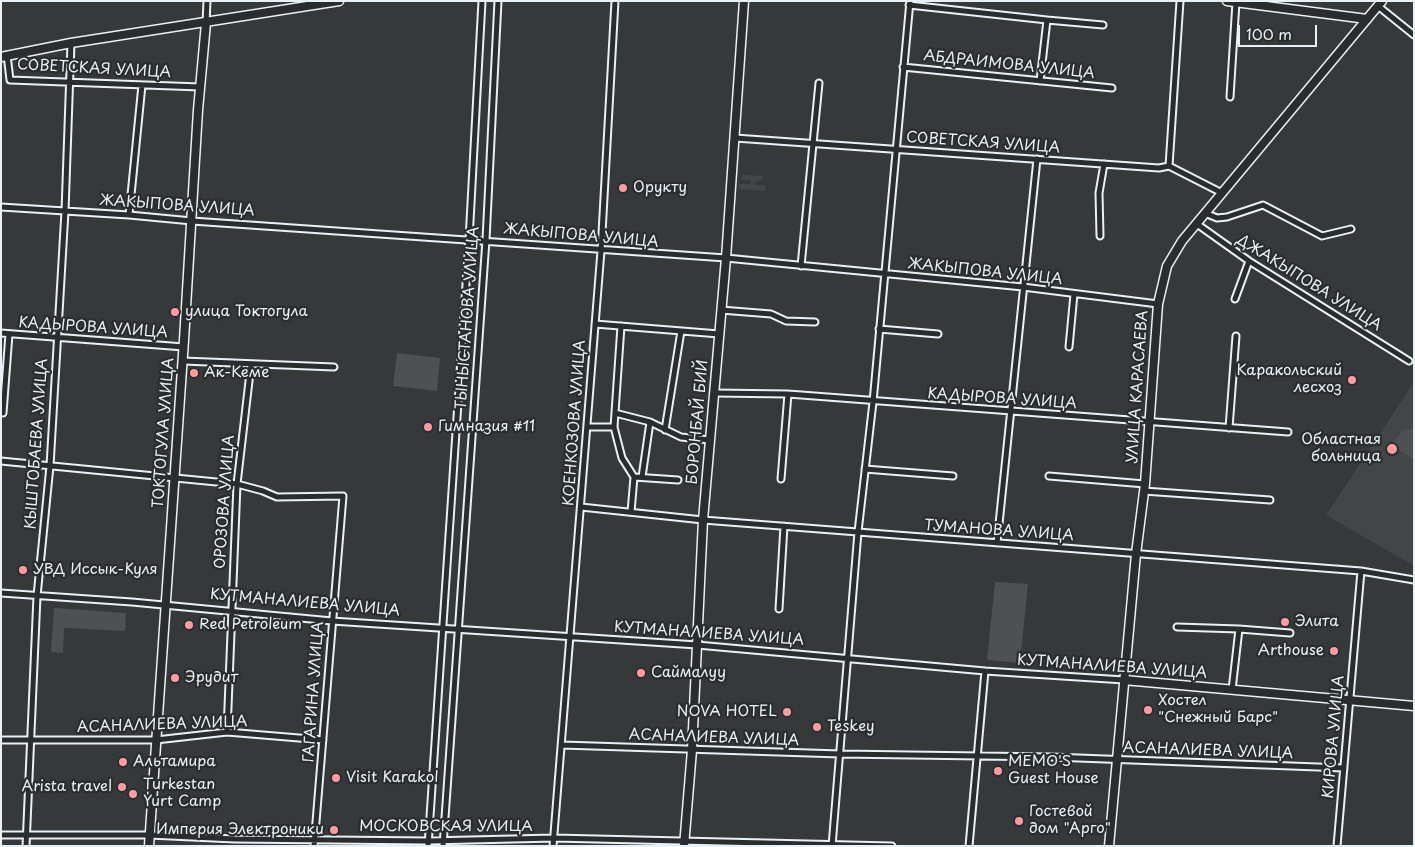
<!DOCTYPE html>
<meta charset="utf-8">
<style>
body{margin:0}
#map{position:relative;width:1415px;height:847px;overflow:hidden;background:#35393a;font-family:"Playpen Sans",sans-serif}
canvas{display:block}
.frame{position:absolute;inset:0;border:2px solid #e8f1f8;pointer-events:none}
.scale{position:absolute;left:1238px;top:25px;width:79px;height:22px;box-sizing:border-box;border:2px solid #e8f1f8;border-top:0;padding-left:6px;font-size:15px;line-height:18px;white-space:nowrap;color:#e8f1f8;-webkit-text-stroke:4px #2a2d2e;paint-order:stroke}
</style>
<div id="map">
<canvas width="1415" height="847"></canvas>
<div class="frame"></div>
<div class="scale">100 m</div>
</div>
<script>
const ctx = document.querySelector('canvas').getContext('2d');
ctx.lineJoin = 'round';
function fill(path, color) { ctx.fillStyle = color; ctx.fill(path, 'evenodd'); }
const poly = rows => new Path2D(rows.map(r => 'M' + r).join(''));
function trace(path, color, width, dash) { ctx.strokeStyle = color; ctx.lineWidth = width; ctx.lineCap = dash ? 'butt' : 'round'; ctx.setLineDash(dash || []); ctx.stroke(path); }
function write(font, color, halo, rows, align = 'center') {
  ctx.font = font + ' "Playpen Sans",sans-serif'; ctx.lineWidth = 4.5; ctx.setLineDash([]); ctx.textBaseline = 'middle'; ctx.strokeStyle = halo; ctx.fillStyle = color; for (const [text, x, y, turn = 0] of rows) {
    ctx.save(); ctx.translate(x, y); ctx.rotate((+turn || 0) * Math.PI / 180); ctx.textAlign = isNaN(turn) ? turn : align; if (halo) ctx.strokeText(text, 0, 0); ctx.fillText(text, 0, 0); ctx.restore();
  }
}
const built = poly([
 [742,175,763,176,762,180,756,181,755,185,766,186,765,191,739,189,739,184,751,184,751,180,742,180],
 [1414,382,1414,566,1326,515]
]);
const green = poly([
 [397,353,440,358,437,391,393,386],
 [1414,428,1414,459,1391,445,1403,430],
 [995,582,1028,584,1020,663,987,660],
 [54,608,126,613,125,631,64,628,63,653,51,652]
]);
const street = poly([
 [909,5,1047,20,1040,81],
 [1378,6,1414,35],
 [1047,20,1103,25],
 [206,23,207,1],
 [7,55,10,80,200,87],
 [903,67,1112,88],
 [1230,97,1236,2],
 [735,138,1159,168,1169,166,1222,193],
 [1169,166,1180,1],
 [1,207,129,215,192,221,726,258,1023,287,1158,304],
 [1205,213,1217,218,1227,217,1263,205,1322,236,1351,229],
 [129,215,142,85],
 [1197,224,1249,261,1409,361],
 [1100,236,1099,193,1104,164],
 [801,266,819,83],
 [1235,299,1249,261],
 [721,310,771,314,786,321,815,322],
 [595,324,719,334],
 [621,326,614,427,622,458,634,477],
 [879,329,938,334],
 [1,333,184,347],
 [1069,347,1074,294],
 [183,361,334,367],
 [714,393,788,394,1288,432],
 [3,413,9,334],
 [615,413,650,422,681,437,710,440],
 [588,427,614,427],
 [1229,428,1236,336],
 [665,430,681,331],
 [1,461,237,484,263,491,277,497,343,496,314,846],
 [865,469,953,476],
 [1049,476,1145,484],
 [642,477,650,422],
 [781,479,788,394],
 [1144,491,1270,500],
 [581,507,703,520,1361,571,1414,580],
 [631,512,634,477,678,480],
 [997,543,1037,159],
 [1,593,132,602,332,621,697,645,985,671,1124,680],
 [779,609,784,526],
 [1177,627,1239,629],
 [1232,690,1239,629,1290,633],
 [227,732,237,484,251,364],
 [1,740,156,740,227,732,323,740],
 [562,745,840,754,1052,757,1344,768],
 [1,835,149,835,235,839,429,841,554,838,892,846],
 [26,846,37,596,50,466,65,211,71,43],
 [428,846,469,240,482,1],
 [443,846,486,240,498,1],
 [553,846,601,251,615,1],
 [832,846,858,532,873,402,910,1],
 [969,846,985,671],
 [1337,846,1361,571]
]);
const secondary = poly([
 [1124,680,1414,706],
 [149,846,184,340,198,110,206,23],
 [684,846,692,750,703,520,726,258,744,1],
 [1109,846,1136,554,1145,484,1158,304,1167,266,1182,241,1367,19]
]);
const primary = poly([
 [1227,1,1367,19,1382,1],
 [1,57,71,43,339,1]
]);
const markers = [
 [623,188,5,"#ff9aa2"],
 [175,312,5,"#ff9aa2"],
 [194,373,5,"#ff9aa2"],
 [1352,380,5,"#ff9aa2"],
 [428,427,5,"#ff9aa2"],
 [1392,449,6,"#ff9aa2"],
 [23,570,5,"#ff9aa2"],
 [1285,622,5,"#ff9aa2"],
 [189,625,5,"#ff9aa2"],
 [1334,651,5,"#ff9aa2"],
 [641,673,5,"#ff9aa2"],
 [175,678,5,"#ff9aa2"],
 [1148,710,5,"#ff9aa2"],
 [787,712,5,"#ff9aa2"],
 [817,727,5,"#ff9aa2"],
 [123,762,5,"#ff9aa2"],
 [998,771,5,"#ff9aa2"],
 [336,778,5,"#ff9aa2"],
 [122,787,5,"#ff9aa2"],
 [133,794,5,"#ff9aa2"],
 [1019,821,5,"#ff9aa2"],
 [334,830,5,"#ff9aa2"]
];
const streetNames = [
 ["АБДРАИМОВА УЛИЦА",1009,65,6],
 ["СОВЕТСКАЯ УЛИЦА",94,69,3],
 ["СОВЕТСКАЯ УЛИЦА",983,143,4],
 ["ЖАКЫПОВА УЛИЦА",177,206,4],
 ["ЖАКЫПОВА УЛИЦА",581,236,5],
 ["ЖАКЫПОВА УЛИЦА",985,272,6],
 ["ДЖАКЫПОВА УЛИЦА",1309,283,32],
 ["ТЫНЫСТАНОВА УЛИЦА",468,318,-86],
 ["КАДЫРОВА УЛИЦА",93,328,4],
 ["УЛИЦА КАРАСАЕВА",1138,387,-86],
 ["КАДЫРОВА УЛИЦА",1002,399,4],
 ["БОРОНБАЙ БИЙ",698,422,-85],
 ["КОЕНКОЗОВА УЛИЦА",575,423,-86],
 ["ТОКТОГУЛА УЛИЦА",164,433,-86],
 ["КЫШТОБАЕВА УЛИЦА",37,444,-86],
 ["ОРОЗОВА УЛИЦА",225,502,-86],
 ["ТУМАНОВА УЛИЦА",999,531,4],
 ["КУТМАНАЛИЕВА УЛИЦА",305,603,5],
 ["КУТМАНАЛИЕВА УЛИЦА",709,634,4],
 ["КУТМАНАЛИЕВА УЛИЦА",1112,667,4],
 ["ГАГАРИНА УЛИЦА",314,692,-86],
 ["АСАНАЛИЕВА УЛИЦА",162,725,-2],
 ["КИРОВА УЛИЦА",1334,737,-85],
 ["АСАНАЛИЕВА УЛИЦА",714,738,2],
 ["АСАНАЛИЕВА УЛИЦА",1208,751,2],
 ["МОСКОВСКАЯ УЛИЦА",446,827]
];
const poiNames = [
 ["Орукту",633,188],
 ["улица Токтогула",185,312],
 ["Каракольский",1342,371,"right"],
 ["лесхоз",1342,388,"right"],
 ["Ак-Кеме",204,373],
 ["Гимназия #11",438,427],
 ["Областная",1381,440,"right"],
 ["больница",1381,457,"right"],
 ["УВД Иссык-Куля",33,570],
 ["Элита",1295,622],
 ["Red Petroleum",199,625],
 ["Arthouse",1324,651,"right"],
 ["Саймалуу",651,673],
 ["Эрудит",185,678],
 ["Хостел",1158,701],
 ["\"Снежный Барс\"",1158,718],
 ["NOVA HOTEL",777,712,"right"],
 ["Teskey",827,727],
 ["Альтамира",133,762],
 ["MEMO'S",1008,762],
 ["Guest House",1008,779],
 ["Visit Karakol",346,778],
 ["Turkestan",143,785],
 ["Yurt Camp",143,802],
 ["Arista travel",112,787,"right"],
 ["Гостевой",1029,812],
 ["дом \"Арго\"",1029,829],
 ["Империя Электроники",324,830,"right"]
];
fill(built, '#424647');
fill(green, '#4d5152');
trace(street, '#e8f1f8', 9);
trace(secondary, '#e8f1f8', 11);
trace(primary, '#e8f1f8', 11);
trace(street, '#2a2d2e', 5);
trace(secondary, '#2a2d2e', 8);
trace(primary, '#2a2d2e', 8);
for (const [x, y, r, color] of markers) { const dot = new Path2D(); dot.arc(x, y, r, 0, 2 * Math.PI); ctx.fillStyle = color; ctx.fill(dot); trace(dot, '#2a2d2e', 2); }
write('15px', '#e8f1f8', '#2a2d2e', streetNames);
write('15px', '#e8f1f8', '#2a2d2e', poiNames, 'left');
</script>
